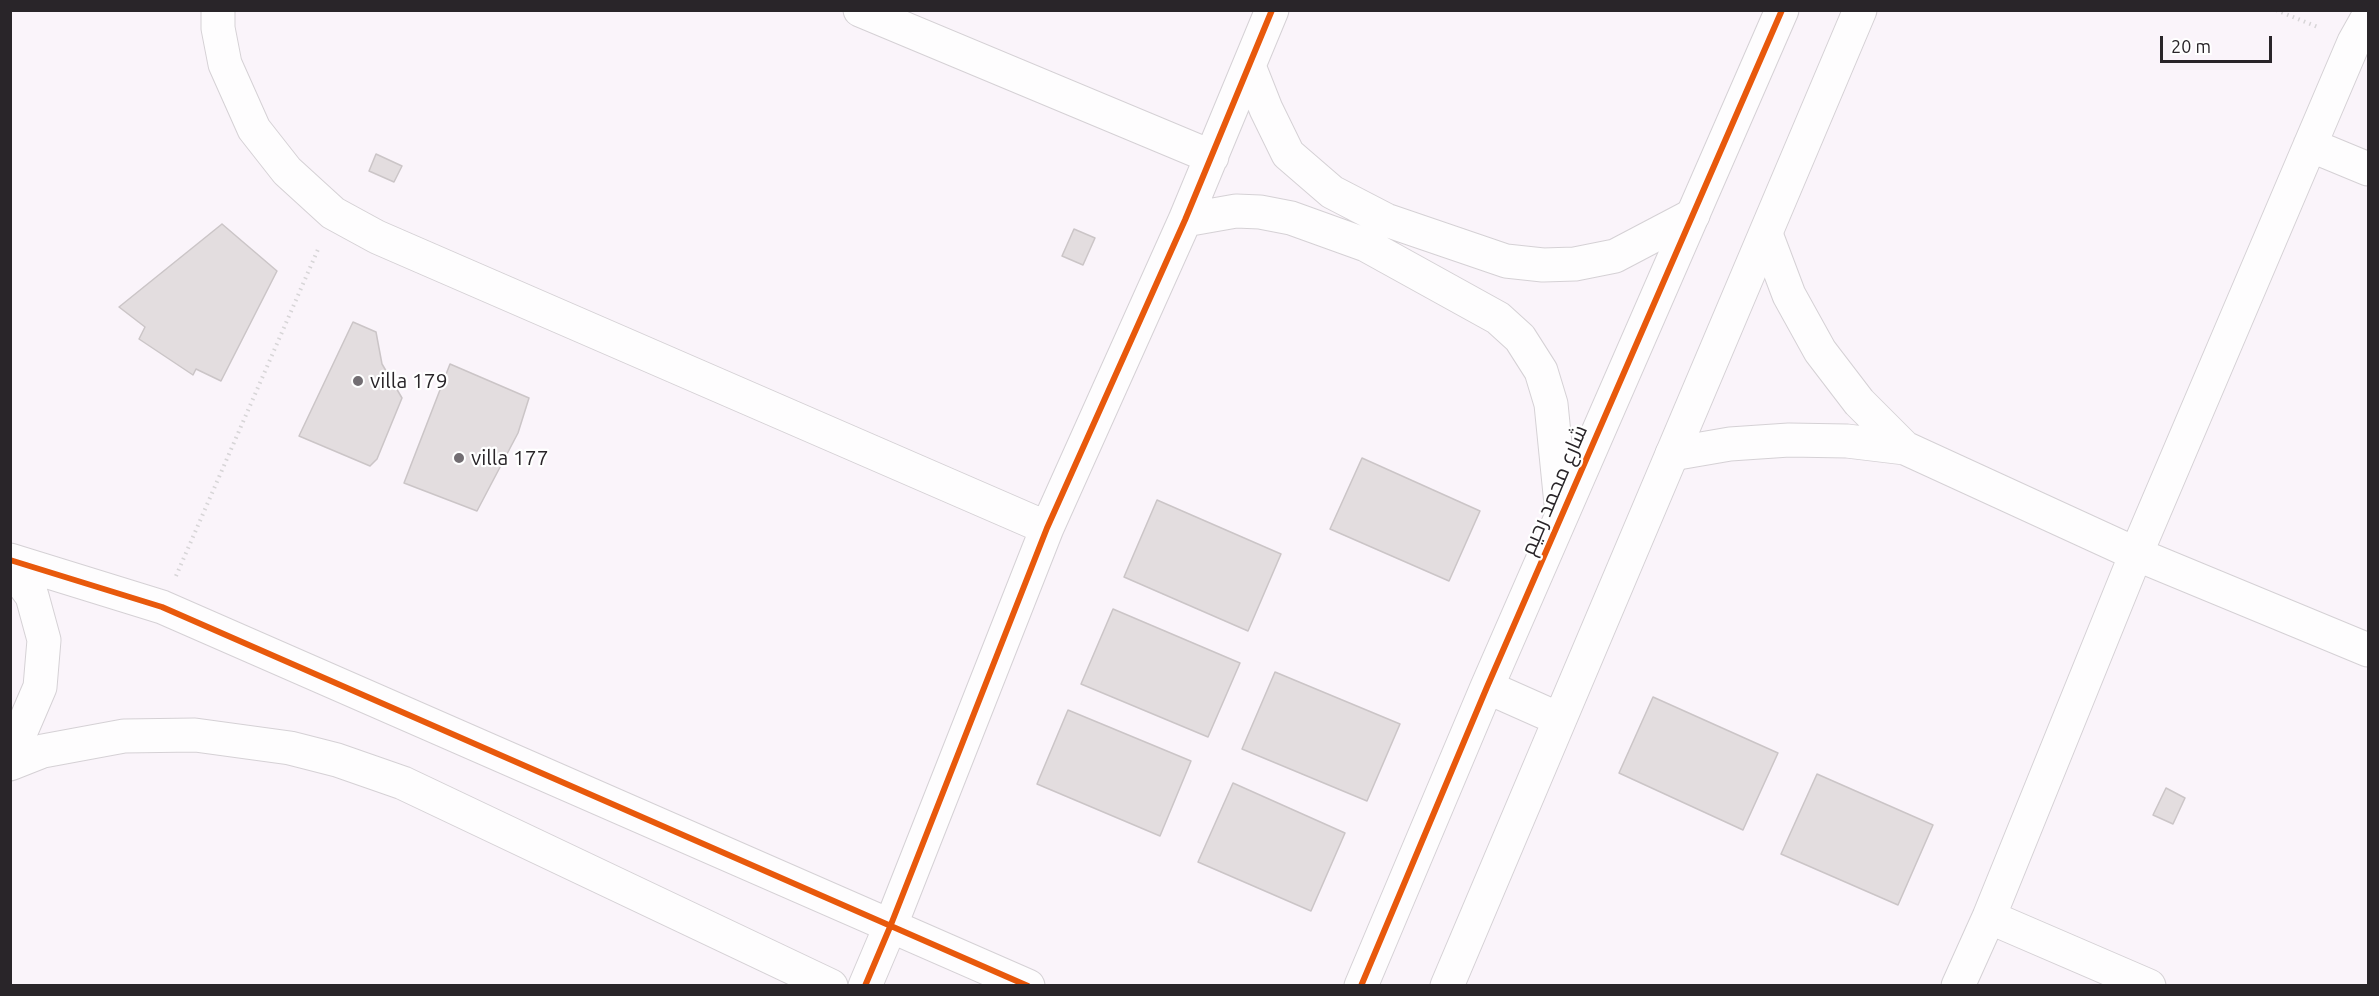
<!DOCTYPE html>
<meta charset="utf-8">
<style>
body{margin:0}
#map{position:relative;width:2379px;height:996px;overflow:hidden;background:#faf4fa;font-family:Ubuntu,sans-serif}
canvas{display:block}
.frame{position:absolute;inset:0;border:12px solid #292529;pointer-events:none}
.scale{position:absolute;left:2160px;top:36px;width:112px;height:27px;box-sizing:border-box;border:3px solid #292529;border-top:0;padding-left:8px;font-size:18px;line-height:21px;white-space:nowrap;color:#292529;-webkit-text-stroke:4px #fff;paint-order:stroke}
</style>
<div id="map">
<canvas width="2379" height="996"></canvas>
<div class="frame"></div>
<div class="scale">20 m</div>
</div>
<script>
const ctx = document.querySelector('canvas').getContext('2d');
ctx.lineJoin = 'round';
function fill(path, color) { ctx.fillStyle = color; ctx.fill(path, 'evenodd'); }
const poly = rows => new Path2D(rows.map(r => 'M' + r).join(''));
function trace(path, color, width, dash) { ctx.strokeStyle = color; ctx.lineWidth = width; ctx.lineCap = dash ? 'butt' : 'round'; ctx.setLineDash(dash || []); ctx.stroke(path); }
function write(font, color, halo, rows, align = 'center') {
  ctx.font = font + ' Ubuntu,Cairo,sans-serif'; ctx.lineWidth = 4.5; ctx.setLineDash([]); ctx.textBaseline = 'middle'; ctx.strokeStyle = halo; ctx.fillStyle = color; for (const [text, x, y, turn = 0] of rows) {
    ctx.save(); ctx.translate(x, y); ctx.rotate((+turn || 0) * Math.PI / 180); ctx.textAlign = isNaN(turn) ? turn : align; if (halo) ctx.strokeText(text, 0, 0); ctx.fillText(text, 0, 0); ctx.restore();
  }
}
const building = poly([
 [376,154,402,166,394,182,369,171,376,154],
 [222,224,277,271,221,381,196,369,193,375,139,339,145,327,119,307,222,224],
 [1074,229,1095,238,1083,265,1062,256,1074,229],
 [353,322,376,332,382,364,402,398,377,459,370,466,299,436,353,322],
 [450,364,529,398,518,433,477,511,404,483,450,364],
 [1362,458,1480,511,1449,581,1330,529,1362,458],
 [1157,500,1281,554,1248,631,1124,577,1157,500],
 [1113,609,1240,663,1208,737,1081,684,1113,609],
 [1275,672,1400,724,1367,801,1242,749,1275,672],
 [1653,697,1778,753,1743,830,1619,773,1653,697],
 [1068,710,1191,761,1160,836,1037,784,1068,710],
 [1817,774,1933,825,1898,905,1781,854,1817,774],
 [1233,783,1345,833,1311,911,1198,862,1233,783],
 [2166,788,2185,798,2173,824,2153,815,2166,788]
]);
const path = poly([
 [2276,10,2320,28],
 [176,576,319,247]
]);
const street = poly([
 [218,10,218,28,225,64,254,129,287,171,333,213,377,237,1047,528],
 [860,10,1212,157],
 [1249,66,1266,109,1288,154,1332,192,1386,220,1506,261,1543,265,1575,264,1615,256,1693,215],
 [2310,145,2368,169],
 [1185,220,1236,211,1260,212,1291,218,1366,245,1498,318,1520,338,1541,371,1551,404,1562,514],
 [1766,234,1789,295,1820,351,1859,402,1905,448],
 [1672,454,1730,444,1789,440,1847,441,1905,448,2136,554,2368,650],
 [10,560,162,607,1028,986],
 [10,566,32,596,44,640,40,687,22,729,10,743],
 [10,764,43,751,124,736,195,735,290,748,337,760,403,783,831,986],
 [1989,917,2149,986],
 [865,986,890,927,1047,528,1185,220,1272,10],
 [1958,986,1989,917,2136,554,2354,42,2368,17]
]);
const secondary = poly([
 [1487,687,1559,719],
 [1361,986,1487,687,1782,10],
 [1447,986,1860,10]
]);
const cycleway = poly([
 [10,560,162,607,1028,986],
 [865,986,890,927,1047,528,1185,220,1272,10],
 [1361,986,1487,687,1782,10]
]);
const markers = [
 [358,381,6,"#726d72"],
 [459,458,6,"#726d72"]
];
const poiNames = [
 ["villa 179",370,381],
 ["villa 177",471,458]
];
const streetNames = [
 ["شارع محمد رحيم",1554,490,-67]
];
fill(building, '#e3dddf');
trace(building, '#cbc5c7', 1.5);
trace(street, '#d5d1d5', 35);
trace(secondary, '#d5d1d5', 35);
trace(path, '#d7d5d7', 4, [1.5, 4.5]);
trace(street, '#fefdfe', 33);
trace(secondary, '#fefdfe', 33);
trace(cycleway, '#e8590c', 6);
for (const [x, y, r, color] of markers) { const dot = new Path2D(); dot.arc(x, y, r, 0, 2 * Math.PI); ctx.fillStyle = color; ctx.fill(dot); trace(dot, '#fff', 2); }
write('21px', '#292529', '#fff', poiNames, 'left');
write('21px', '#292529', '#fff', streetNames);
</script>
